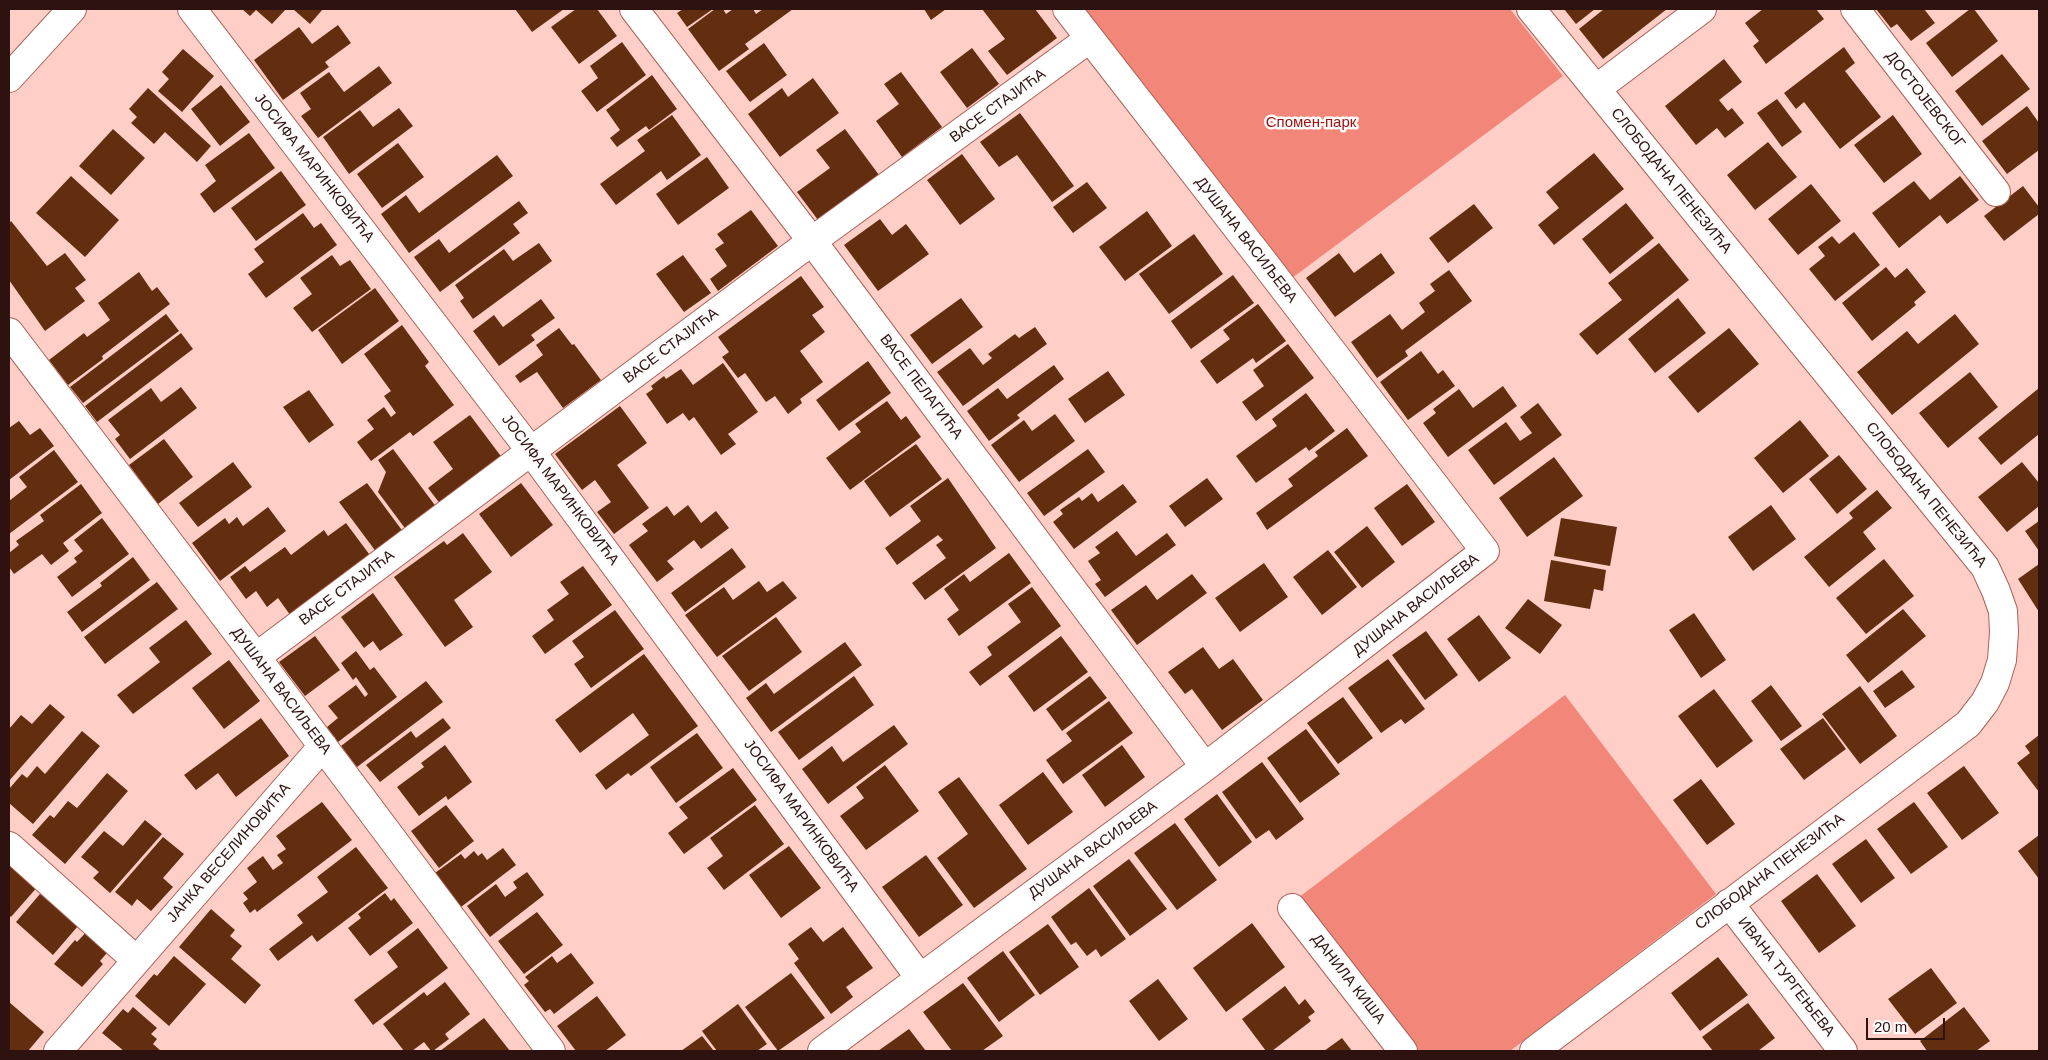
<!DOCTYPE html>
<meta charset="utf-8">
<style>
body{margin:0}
#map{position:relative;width:2048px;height:1060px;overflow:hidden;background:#ffcec6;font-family:Helvetica,sans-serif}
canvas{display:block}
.frame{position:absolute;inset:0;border:10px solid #2e120f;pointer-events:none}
.scale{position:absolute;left:1866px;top:1018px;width:79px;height:22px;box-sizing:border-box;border:2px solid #2e120f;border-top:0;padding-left:6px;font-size:15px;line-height:18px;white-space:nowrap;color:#2e120f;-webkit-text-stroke:4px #fcfcfc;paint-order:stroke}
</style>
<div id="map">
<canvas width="2048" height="1060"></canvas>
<div class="frame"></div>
<div class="scale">20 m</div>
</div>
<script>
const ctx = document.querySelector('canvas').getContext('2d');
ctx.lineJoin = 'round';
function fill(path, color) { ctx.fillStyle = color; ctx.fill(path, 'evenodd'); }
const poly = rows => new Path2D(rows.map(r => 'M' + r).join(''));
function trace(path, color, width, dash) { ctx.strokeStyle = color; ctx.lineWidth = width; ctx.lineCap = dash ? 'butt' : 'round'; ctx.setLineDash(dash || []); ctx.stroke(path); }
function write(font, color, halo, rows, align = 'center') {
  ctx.font = font + ' Helvetica,sans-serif'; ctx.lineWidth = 5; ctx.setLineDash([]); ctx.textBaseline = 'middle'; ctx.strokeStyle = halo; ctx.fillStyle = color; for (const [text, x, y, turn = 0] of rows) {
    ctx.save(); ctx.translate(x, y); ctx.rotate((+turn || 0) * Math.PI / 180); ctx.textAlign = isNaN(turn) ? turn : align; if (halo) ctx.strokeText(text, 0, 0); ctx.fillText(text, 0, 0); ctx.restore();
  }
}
const green = poly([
 [1083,9,1510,9,1563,76,1288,281],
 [1565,695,1716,894,1510,1051,1415,1051,1298,898]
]);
const building = poly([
 [242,9,286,9,272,24,256,10,250,16],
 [293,9,323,9,310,24],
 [515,9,564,9,532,32],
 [576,9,597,9,617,36,579,64,551,27],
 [683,9,713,9,687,27,677,13],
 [715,9,723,9,726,14,733,9,753,9,756,14,763,9,793,9,745,44,749,49,719,71,688,29],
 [924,9,946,9,931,20],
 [982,9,1035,9,1057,38,1007,75,988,51,1005,39],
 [1564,9,1595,9,1576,24],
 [1604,9,1624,10,1667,9,1603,59,1579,29],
 [1763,9,1816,9,1824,19,1766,64,1753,46,1759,41,1745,23],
 [1876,9,1924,9,1935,23,1911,41,1897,24,1891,28],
 [1970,9,1974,9,1998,41,1952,77,1926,43],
 [338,25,351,43,325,62,329,67,283,100,254,60,299,27,312,44],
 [622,42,646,75,597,112,581,91,598,78,590,66],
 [764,43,787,75,750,102,726,71],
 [1844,47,1855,63,1845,71,1881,117,1840,149,1804,102,1796,109,1784,93],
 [972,48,999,84,967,108,940,72],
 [183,49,214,76,182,112,158,91,169,79,162,72],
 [2002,54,2030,89,1982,126,1955,91],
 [1724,59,1742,82,1719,100,1728,111,1732,108,1744,123,1725,138,1717,128,1696,145,1665,106],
 [379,66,392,83,318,138,301,116,311,109,300,93,329,72,344,92],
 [901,72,942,127,902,157,876,121,899,104,884,84],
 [652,75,677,109,649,130,646,126,617,147,610,138,620,130,606,110],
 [813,78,839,113,780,157,748,114,782,88,788,97],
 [221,85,250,122,220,146,191,109],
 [148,88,211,146,197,162,165,132,154,144,131,123,137,117,129,109],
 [1777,99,1802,132,1782,147,1757,113],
 [2027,106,2039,123,2039,150,2007,174,1982,141],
 [399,108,413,126,349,174,323,137,360,110,373,127],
 [1020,113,1074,186,1052,202,1017,155,999,167,980,142],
 [672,115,701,155,667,180,661,171,616,205,600,184,645,151,637,140],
 [1893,115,1922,154,1884,183,1854,145],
 [113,129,145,158,111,195,79,166],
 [845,129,879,175,818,220,797,192,830,168,816,150],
 [249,133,275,168,214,213,200,194,216,181,205,165],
 [1768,142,1797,177,1755,210,1727,175],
 [398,143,424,177,382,208,357,174],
 [1594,153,1624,189,1554,245,1538,225,1559,208,1546,192],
 [962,154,995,199,960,225,927,180],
 [497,155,513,176,409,253,381,214,406,195,419,213],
 [707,157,729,188,678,225,656,194],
 [281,171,306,205,256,241,231,208],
 [71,176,119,220,85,257,36,213],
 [1960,176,1979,200,1947,224,1940,215,1899,248,1872,213,1914,181,1930,200],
 [1087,182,1107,208,1073,233,1053,207],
 [1811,184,1841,221,1798,255,1768,219],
 [2023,186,2039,207,2039,214,2004,241,1984,216],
 [519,201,528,213,513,224,520,233,440,292,414,257,439,239,449,253],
 [1626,203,1654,238,1610,274,1582,239],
 [1474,204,1493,228,1448,263,1429,238],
 [751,210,778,246,718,291,710,279,727,266,715,249,724,243,717,234],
 [1147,211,1172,246,1125,281,1099,247],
 [303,213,314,228,321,223,337,245,266,298,248,274,264,262,254,249],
 [880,219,892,235,906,224,929,254,878,291,844,245],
 [11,221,47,266,65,253,86,280,75,288,85,301,45,331,9,280,9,224],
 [1854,232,1880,265,1835,301,1809,269,1825,256,1818,247,1832,236,1839,244],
 [1194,234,1223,274,1169,314,1139,274],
 [539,243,552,261,473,319,460,301,464,298,455,285,504,249,513,261],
 [1659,243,1689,280,1597,355,1579,334,1622,300,1608,283],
 [1339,253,1354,273,1381,253,1395,273,1335,317,1306,278],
 [332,255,340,266,350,260,371,289,312,332,293,308,312,294,300,278],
 [683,255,711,293,684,312,656,274],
 [1886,267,1895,278,1907,268,1926,292,1914,302,1916,305,1872,341,1842,303],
 [1449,270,1472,301,1405,351,1408,356,1377,378,1351,342,1390,314,1402,330,1425,312,1419,303,1435,291,1430,284],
 [139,272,152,291,157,287,170,304,102,356,103,359,68,385,49,360,84,333,87,337,110,320,98,303],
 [1233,275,1254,303,1191,349,1171,321],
 [801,276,824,307,812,315,825,332,800,351,823,382,800,399,802,403,788,414,775,396,766,402,745,373,738,378,722,357,729,352,718,337],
 [375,288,399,321,342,364,318,330],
 [961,298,983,327,932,364,910,335],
 [1678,298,1706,333,1655,373,1628,339],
 [541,299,555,318,531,335,535,340,499,366,473,331,494,315,503,327],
 [1258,304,1286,341,1256,363,1253,358,1217,384,1200,361,1230,339,1223,330],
 [166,314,179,331,83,403,70,387],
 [1955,314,1979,344,1892,415,1857,372,1907,331,1918,344],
 [402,325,429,362,425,366,454,405,413,436,410,432,371,461,357,442,374,429,367,420,384,407,391,417,396,413,384,396,391,391,364,354],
 [1035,327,1047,344,963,406,937,372,970,348,983,365,992,358,988,354,1015,334,1019,338],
 [559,328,572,345,574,344,601,380,563,408,537,372,520,383,515,376,543,355,536,345],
 [1729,328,1759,364,1698,413,1668,377],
 [181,333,193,349,97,422,85,406],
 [1288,344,1314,378,1256,421,1242,402,1264,386,1253,370],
 [1421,351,1438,374,1443,370,1455,386,1408,420,1380,382],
 [868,361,891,393,839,431,816,400],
 [723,363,758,412,728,434,736,444,721,455,694,417,689,421,683,413,667,424,646,394,653,389,651,386,664,376,666,379,681,369,693,385],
 [1054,365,1064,379,1017,415,1020,418,989,441,967,411,998,388,1007,399],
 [1108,371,1125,395,1085,423,1068,399],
 [1970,372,1998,407,1948,448,1919,413],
 [1503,386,1517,406,1448,457,1423,423,1436,413,1433,409,1459,389,1473,408],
 [181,387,197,408,130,459,115,439,120,435,108,420,151,388,161,402],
 [2039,388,2039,434,2001,465,1978,438],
 [309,390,334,425,309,443,283,407],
 [1306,393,1335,431,1309,451,1306,447,1256,483,1236,456,1277,426,1272,419],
 [887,401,901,420,906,416,921,437,850,490,826,458,861,432,855,424],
 [1538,403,1562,435,1494,485,1468,450,1506,422,1520,441,1532,433,1520,417],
 [620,406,647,443,617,465,649,508,614,534,597,512,611,502,595,480,582,490,555,454],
 [1055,414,1075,441,1019,482,991,445,1024,420,1032,431],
 [470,415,503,459,441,505,428,488,453,469,433,442],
 [1800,420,1829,456,1783,493,1754,458],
 [19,421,30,435,40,428,54,446,9,480,9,428],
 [1347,428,1368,456,1267,530,1256,513,1293,486,1288,479,1318,456,1315,452],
 [164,439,193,477,158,504,129,465],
 [916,444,942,479,890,517,864,481],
 [393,449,437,508,407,531,378,492,386,472,378,460],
 [1088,449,1105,472,1044,516,1027,493],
 [54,450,78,482,9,534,9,501,27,487,19,477],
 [1839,455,1867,489,1837,514,1809,479],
 [1554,457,1583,496,1527,537,1499,498],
 [233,462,252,487,198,527,179,503],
 [2022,462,2039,483,2039,506,2007,532,1978,497],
 [948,478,996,548,925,600,912,583,946,558,936,545,943,540,938,535,897,565,885,548,921,521,910,506],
 [1207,478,1223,499,1185,527,1169,506],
 [367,483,404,533,377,553,339,502],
 [521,483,553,525,511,557,479,514],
 [81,484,102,513,63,543,69,551,51,565,42,554,14,574,9,567,9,553,19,545,16,541,44,521,40,515],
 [1123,484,1137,502,1074,549,1053,522,1063,514,1060,510,1079,497,1082,501,1092,493,1098,502],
 [1407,484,1435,522,1402,546,1374,508],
 [1877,490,1892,508,1863,532,1876,549,1829,587,1804,557,1853,518,1849,513],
 [688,505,701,523,716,511,729,528,701,549,694,540,667,561,674,569,657,582,629,545,648,531,642,524,667,506,674,516],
 [1771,505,1796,539,1753,571,1728,537],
 [268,507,286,531,220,581,192,543,225,518,229,524,237,517,243,526],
 [102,518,129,554,72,597,57,577,77,562,74,558,83,551,74,540],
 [1561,518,1617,527,1610,566,1554,556],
 [2039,521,2039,551,2025,531],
 [346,523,375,562,293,619,278,598,267,607,256,591,246,599,230,577,245,566,250,572,285,547,291,555,324,530,328,536],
 [1367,526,1395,562,1362,588,1334,552],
 [1117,531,1136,556,1167,533,1176,545,1105,597,1095,584,1101,580,1088,561,1100,553,1095,547],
 [463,533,492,572,454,600,473,627,445,647,394,577,444,541,447,545],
 [732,548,746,567,685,612,671,593],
 [1328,550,1357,587,1322,615,1293,577],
 [1009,553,1031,583,959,636,947,619,959,610,944,589,964,574,970,582],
 [133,557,150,580,82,632,67,612,102,586,100,583],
 [1884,559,1914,596,1866,634,1836,598],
 [1551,560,1606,570,1603,591,1594,589,1590,609,1544,601],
 [1264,563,1288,597,1240,632,1215,598],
 [2039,564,2039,612,2018,579],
 [583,566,612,605,545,654,532,636,554,620,547,610,569,594,560,582],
 [1192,574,1207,593,1137,645,1111,610,1146,585,1157,600],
 [759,581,767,592,783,581,797,598,717,657,685,615,724,587,733,600],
 [157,582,178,609,105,664,84,637],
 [1032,587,1061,626,980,686,969,672,992,655,987,647,1021,622,1008,604],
 [373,593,403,635,380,651,373,641,364,648,341,617],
 [1528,599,1562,625,1540,654,1505,628],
 [1903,609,1926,636,1868,683,1846,655],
 [615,610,644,649,591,688,574,664,584,657,572,641],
 [1694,613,1726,660,1701,678,1669,630],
 [1479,615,1511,658,1479,682,1447,639],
 [776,617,802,652,749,691,722,656],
 [186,620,212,654,133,714,117,695,160,662,149,648],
 [1426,631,1458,675,1425,700,1392,655],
 [315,636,340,670,305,696,279,662],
 [1061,636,1088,672,1034,712,1008,676],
 [845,642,862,665,771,732,746,698,766,683,774,694],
 [1203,647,1219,669,1233,659,1263,700,1222,730,1192,689,1185,694,1168,672],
 [356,651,370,670,374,667,397,697,338,742,327,727,338,718,328,706,356,685,365,697,368,694,356,677,353,680,341,663],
 [644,654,698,726,631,776,628,773,606,790,595,775,649,735,633,713,580,753,555,720],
 [1388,659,1425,709,1405,724,1401,719,1381,733,1348,688],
 [229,660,260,701,224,729,192,688],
 [1902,670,1915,687,1885,708,1873,691],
 [854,676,874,705,799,760,778,732],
 [1090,676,1107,698,1062,731,1046,709],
 [426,681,443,702,357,767,341,746],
 [1771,685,1802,726,1781,741,1751,701],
 [1860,686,1897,736,1860,764,1822,714],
 [1714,689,1753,741,1717,768,1678,716],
 [1343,697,1373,738,1338,764,1307,723],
 [1109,701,1133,733,1063,784,1046,760,1072,741,1066,733],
 [50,704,65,717,9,781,9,729,21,715,32,724],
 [261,718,289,756,236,797,218,773,196,790,184,775],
 [443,718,451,728,380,782,366,765,411,731,416,738],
 [1823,718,1846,749,1804,780,1780,749],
 [894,725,908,744,828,804,802,769,832,746,843,762],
 [1306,729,1340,774,1300,803,1267,758],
 [82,731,100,746,33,824,9,803,9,789,22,774,27,778,37,766,45,774],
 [697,733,723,768,676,803,650,767],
 [2039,735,2039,792,2017,763,2030,753,2025,746],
 [445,745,472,782,448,800,446,796,419,816,397,787,424,767,421,763],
 [1122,745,1145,777,1105,807,1082,775],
 [1262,762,1304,819,1276,840,1269,830,1256,839,1222,792],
 [885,765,919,811,866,850,840,816,864,798,856,787],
 [1964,766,1999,813,1962,840,1927,793],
 [733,768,757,800,684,854,668,833,688,818,679,807],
 [1043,772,1073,812,1028,845,999,805],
 [107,773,128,791,65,864,32,835,50,815,54,818,68,801,77,808],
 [959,777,1027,869,974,908,937,858,968,834,938,792],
 [1701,779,1735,824,1707,845,1673,800],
 [1217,794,1252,842,1219,867,1184,819],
 [322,802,352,840,257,912,255,909,250,913,243,903,248,899,243,893,257,882,247,868,263,856,273,870,283,863,277,855,286,849,276,836],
 [1914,802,1948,847,1911,874,1877,829],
 [446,805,474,841,439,868,411,831],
 [755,805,784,844,724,890,707,868,723,856,710,838],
 [145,820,162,834,110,893,93,878,99,872,81,857,104,831,123,846],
 [1175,823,1217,880,1177,910,1134,853],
 [2039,835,2039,879,2018,851],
 [163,837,184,854,163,878,173,887,151,911,137,899,132,906,115,892],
 [1866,839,1895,878,1861,903,1832,864],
 [789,846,821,888,781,918,749,875],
 [356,847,388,888,317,942,312,935,278,961,269,949,303,923,297,915,328,892,317,877],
 [503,848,516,865,461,907,435,873,461,854,465,859,474,851,478,856,482,853,487,860],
 [926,855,963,905,919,937,882,887],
 [9,859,39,885,11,917,9,915],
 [1129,859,1167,909,1130,936,1093,886],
 [527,872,544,895,490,937,467,906,496,884,505,897,517,888,513,882],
 [1817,874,1856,926,1819,953,1781,901],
 [1089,888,1126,939,1101,957,1096,949,1087,956,1076,942,1071,945,1051,917],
 [385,893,391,901,394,898,413,923,370,956,348,928,361,918,358,914],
 [40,894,78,926,53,955,16,922],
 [211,909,235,930,230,936,242,946,231,959,261,985,245,1004,179,947],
 [537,912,563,945,524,974,498,941],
 [1252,923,1285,967,1226,1012,1193,968],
 [1048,924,1079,967,1040,995,1009,952],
 [811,927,823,942,843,927,873,968,846,987,853,997,831,1014,794,963,799,959,788,944],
 [90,928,112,947,100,961,103,964,82,987,54,964,75,940,77,942],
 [418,928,448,968,373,1025,354,1000,398,967,387,952],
 [1003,951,1035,995,999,1022,967,978],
 [571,953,594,983,554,1014,550,1009,545,1012,524,985,529,981,525,977,552,956,557,963],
 [174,956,206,984,169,1026,135,996,154,974,157,976],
 [1718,957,1748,995,1700,1031,1671,993],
 [1931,968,1957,1003,1915,1034,1888,999],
 [791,973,825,1018,778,1051,745,1007],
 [1158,979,1188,1019,1159,1041,1129,1001],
 [445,982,470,1014,445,1034,449,1039,433,1051,431,1051,424,1042,412,1051,404,1051,383,1024,424,992,427,996],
 [963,983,1003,1036,982,1051,952,1051,923,1012],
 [1285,986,1299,1005,1305,999,1315,1012,1308,1017,1311,1021,1272,1051,1266,1051,1242,1019],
 [597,996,626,1035,605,1051,576,1051,557,1026],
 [9,1002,44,1032,28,1051,9,1051],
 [1748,1003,1775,1038,1758,1051,1713,1051,1702,1037],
 [738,1004,767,1044,757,1051,717,1051,702,1031],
 [133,1007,157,1028,151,1034,157,1039,153,1044,161,1051,124,1051,102,1033,123,1009,128,1013],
 [1964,1007,1990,1041,1976,1051,1927,1051,1920,1041],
 [484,1018,510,1051,440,1051],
 [909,1029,926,1051,878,1051],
 [702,1036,714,1051,681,1051],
 [1342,1038,1352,1051,1324,1051]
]);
const minor = poly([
 [192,9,530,450,920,978],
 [634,9,812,241,1205,767],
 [1531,9,1985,567,1996,591,2003,611,2004,632,2002,660,1995,683,1985,702,1968,724,1534,1051],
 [1855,9,1996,192],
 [9,78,72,9],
 [1596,89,1702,9],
 [9,332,256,657,551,1051],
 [256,657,812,241,1089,39],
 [9,846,136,960],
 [1729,903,1843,1051],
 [1292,908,1403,1051],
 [58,1051,323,746],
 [822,1051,1205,767,1485,551,1262,260,1067,9]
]);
const streetNames = [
 ["ДОСТОЈЕВСКОГ",1925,100,52],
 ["ВАСЕ СТАЈИЋА",998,106,-36],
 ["ЈОСИФА МАРИНКОВИЋА",314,168,52],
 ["СЛОБОДАНА ПЕНЕЗИЋА",1671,181,51],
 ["ДУШАНА ВАСИЉЕВА",1246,240,52],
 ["ВАСЕ СТАЈИЋА",671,346,-37],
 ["ВАСЕ ПЕЛАГИЋА",921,387,53],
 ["ЈОСИФА МАРИНКОВИЋА",560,490,53],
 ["СЛОБОДАНА ПЕНЕЗИЋА",1926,495,51],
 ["ВАСЕ СТАЈИЋА",347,588,-37],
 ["ДУШАНА ВАСИЉЕВА",1416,605,-38],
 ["ДУШАНА ВАСИЉЕВА",281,691,53],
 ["ЈОСИФА МАРИНКОВИЋА",801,816,54],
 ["ДУШАНА ВАСИЉЕВА",1093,850,-36],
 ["ЈАНКА ВЕСЕЛИНОВИЋА",229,853,-49],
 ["СЛОБОДАНА ПЕНЕЗИЋА",1770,872,-37],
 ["ИВАНА ТУРГЕЊЕВА",1786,977,52],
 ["ДАНИЛА КИША",1348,979,52]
];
const parkNames = [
 ["Спомен-парк",1311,123]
];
fill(green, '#f18679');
fill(building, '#622e0f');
trace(minor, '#a96158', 30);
trace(minor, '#fff', 28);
write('15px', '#2e120f', '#fcfcfc', streetNames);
write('15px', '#9f1010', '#fcfcfc', parkNames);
</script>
